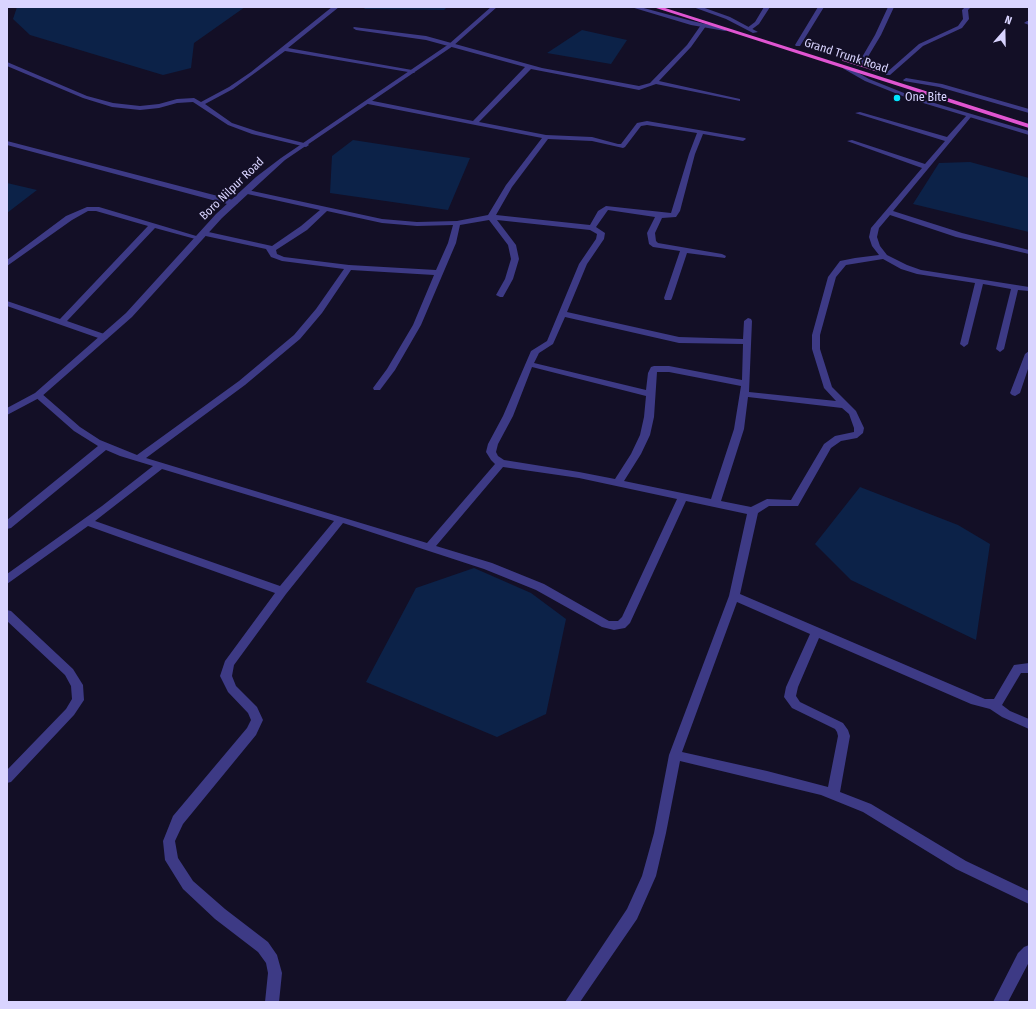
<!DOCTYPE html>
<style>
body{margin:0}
#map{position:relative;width:1036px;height:1009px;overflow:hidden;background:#130f26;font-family:"Fira Sans Condensed",sans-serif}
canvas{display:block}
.frame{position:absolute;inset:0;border:8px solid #d9d4ff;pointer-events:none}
.north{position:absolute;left:984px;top:12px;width:40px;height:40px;-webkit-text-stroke:3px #130f26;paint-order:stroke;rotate:20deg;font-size:11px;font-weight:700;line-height:16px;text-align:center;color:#d9d4ff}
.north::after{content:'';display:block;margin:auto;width:14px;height:18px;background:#d9d4ff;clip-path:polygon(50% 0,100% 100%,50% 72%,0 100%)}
</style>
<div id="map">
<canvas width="1036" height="1009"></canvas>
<div class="frame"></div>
<div class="north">N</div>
</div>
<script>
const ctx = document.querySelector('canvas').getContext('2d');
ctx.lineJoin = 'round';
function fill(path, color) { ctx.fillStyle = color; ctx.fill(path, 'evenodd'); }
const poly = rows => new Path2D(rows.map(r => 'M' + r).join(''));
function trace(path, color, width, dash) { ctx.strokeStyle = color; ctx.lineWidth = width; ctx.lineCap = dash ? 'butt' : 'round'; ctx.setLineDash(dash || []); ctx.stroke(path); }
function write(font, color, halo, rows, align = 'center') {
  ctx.font = font + ' "Fira Sans Condensed",sans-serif'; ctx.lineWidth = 4; ctx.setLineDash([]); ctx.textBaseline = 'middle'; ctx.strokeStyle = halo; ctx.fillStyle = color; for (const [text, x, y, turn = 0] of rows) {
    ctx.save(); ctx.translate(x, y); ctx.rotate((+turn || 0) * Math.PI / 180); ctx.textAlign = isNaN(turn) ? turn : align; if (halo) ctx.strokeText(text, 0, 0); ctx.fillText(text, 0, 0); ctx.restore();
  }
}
const water = poly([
 [17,7,245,7,194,43,191,68,163,75,30,35,13,19],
 [363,7,447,7,444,10,365,9],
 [582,30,627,40,611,64,547,53],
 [353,140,470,158,448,210,330,193,332,156],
 [970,162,1029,178,1029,232,913,204,939,163],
 [7,183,37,190,7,213],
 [860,487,958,525,990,544,976,640,851,580,815,544],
 [474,568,531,593,566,619,546,714,497,737,366,682,416,588]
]);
const minor = poly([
 [332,7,339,7,288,48,412,70,415,72,414,73,285,51,233,89,205,104,232,123,256,131,308,144,309,145,306,147,252,134,228,125,193,102,177,103,159,108,140,110,112,107,83,98,7,66,7,62,87,96,113,103,140,106,159,104,177,99,194,98,201,102,229,87,251,72,332,7],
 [764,7,770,7,759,24,751,30,747,30,747,28,755,22,764,7],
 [818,7,824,7,800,46,796,46,795,45,818,7],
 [888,7,894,7,881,35,863,65,859,65,858,64,875,35,888,7],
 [965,7,971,7,968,10,969,19,962,28,923,46,890,75,886,75,886,73,919,44,958,26,963,19,962,10,965,7],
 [1027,21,1029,21,1029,25,1024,23,1027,21],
 [701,25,706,26,691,47,659,81,740,99,740,101,656,84,639,90,531,69,479,122,546,135,592,137,618,144,621,144,637,123,647,121,745,138,746,139,743,141,703,134,695,154,680,211,676,217,662,218,655,233,656,241,658,243,722,254,726,256,725,258,687,253,672,298,671,300,665,300,664,298,680,251,653,247,649,244,647,233,655,217,608,210,596,227,605,233,604,239,587,264,567,312,679,337,743,339,744,321,748,318,751,319,752,321,749,392,836,401,824,388,812,349,812,335,828,277,840,261,855,258,879,255,872,246,869,237,871,228,922,168,847,141,852,140,925,164,945,141,855,113,860,112,947,137,967,115,971,115,971,117,893,211,962,233,1029,250,1029,254,956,237,890,215,879,228,877,237,880,246,887,255,907,265,921,270,1029,287,1029,291,1018,290,1004,349,1000,352,996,349,1011,289,983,284,968,344,964,347,960,344,975,283,917,274,901,269,883,259,846,265,836,277,820,335,820,349,832,387,856,411,864,428,863,433,857,438,841,441,831,448,798,506,769,506,758,513,740,594,985,699,994,699,1014,665,1029,663,1029,673,1021,673,1002,705,1010,711,1029,719,1029,729,1002,717,990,709,971,704,819,638,798,687,796,696,800,702,843,723,848,730,850,736,840,792,871,804,966,861,1029,891,1029,904,956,869,863,812,821,795,680,761,666,833,656,876,637,919,580,1002,565,1002,627,909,642,876,654,833,669,755,729,596,747,514,686,501,630,623,625,628,614,630,602,627,536,590,484,569,343,523,286,594,234,665,232,676,236,686,257,707,263,720,256,735,183,824,175,841,178,858,193,881,225,909,268,942,277,955,282,973,279,1002,265,1002,268,973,266,963,258,952,215,919,183,889,165,860,163,841,173,816,247,728,251,720,248,713,228,692,220,676,225,661,275,593,88,526,7,584,7,574,102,506,153,466,120,456,106,450,11,528,7,529,7,520,98,446,74,431,33,395,38,392,41,393,80,427,100,440,137,455,239,381,294,335,316,309,344,269,282,261,271,257,266,249,201,235,201,231,204,231,272,246,301,226,320,210,243,193,243,189,382,219,417,222,457,221,488,215,506,185,542,138,368,104,365,102,368,100,473,121,525,67,426,40,356,30,353,28,354,27,426,36,542,68,639,86,650,83,687,45,701,25],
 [647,125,697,133,689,154,671,213,606,206,598,211,590,225,496,215,512,187,548,139,592,141,623,148,625,147,641,126,647,125],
 [327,211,382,223,417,226,453,225,448,243,436,270,349,265,284,257,277,254,276,250,307,230,327,211],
 [489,220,508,245,511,259,505,279,496,295,500,297,503,297,513,279,519,259,516,245,497,220,590,230,597,234,596,239,579,264,547,341,531,351,503,416,488,444,486,452,491,460,495,464,427,543,146,458,245,385,300,339,322,313,351,270,434,275,413,325,387,369,373,388,374,390,380,390,395,370,421,325,456,243,460,225,489,220],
 [565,317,679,343,743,344,742,380,669,366,654,366,651,367,648,373,646,390,534,363,539,353,553,344,565,317],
 [532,367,646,396,644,417,640,435,631,454,615,479,579,472,504,460,498,456,496,452,498,444,513,416,532,367],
 [657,372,669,372,741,386,734,429,711,499,624,481,641,454,650,435,654,417,657,372],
 [748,397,842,408,849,414,854,428,854,432,835,436,824,444,791,500,767,499,751,507,721,501,744,429,748,397],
 [503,467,579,478,677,499,622,617,618,621,609,621,544,584,492,563,436,546,503,467],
 [162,469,334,521,280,586,95,521,162,469],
 [737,602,810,634,786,687,784,697,792,708,835,729,837,732,838,736,828,787,767,771,682,752,737,602],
 [7,141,237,201,238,203,234,205,231,205,7,145,7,141],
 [87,207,99,207,203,238,199,240,155,228,67,321,107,335,108,337,107,339,104,340,7,306,7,301,60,319,148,226,96,211,88,211,72,220,7,266,7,260,66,216,87,207],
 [1029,351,1029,366,1020,393,1015,396,1012,395,1010,393,1025,354,1029,351],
 [7,610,11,611,73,669,83,685,84,700,74,715,11,782,7,783,7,770,66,709,72,699,71,686,65,675,7,621,7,610],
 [1029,945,1029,962,1008,1002,993,1002,1018,953,1024,947,1029,945]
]);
const tertiary = poly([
 [491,7,497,7,453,46,285,160,262,181,222,218,132,317,41,397,7,415,7,408,35,393,126,313,216,214,256,177,281,158,449,44,491,7],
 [631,7,640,7,692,21,728,29,725,31,691,25,631,7],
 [693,7,702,7,730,17,758,32,753,33,726,19,693,7],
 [846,66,869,79,914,97,1029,131,1029,135,910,99,865,81,844,69,843,68,846,66],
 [906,78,942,84,1029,109,1029,113,939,87,904,81,903,80,906,78]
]);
const trunk = poly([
 [653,7,662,7,1029,124,1029,128,653,7],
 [845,58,880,69,881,70,878,72,843,61,842,60,845,58]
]);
const markers = [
 [897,98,4,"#00e5ff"]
];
const farStreetnames = [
 ["Grand Trunk Road",846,56,18],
 ["Boro Nilpur Road",232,189,-44]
];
const farPoinames = [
 ["One Bite",905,98]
];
fill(water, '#0c2248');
fill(minor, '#3d3a85');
fill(tertiary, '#3d3a85');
fill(trunk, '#e055d1');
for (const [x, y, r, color] of markers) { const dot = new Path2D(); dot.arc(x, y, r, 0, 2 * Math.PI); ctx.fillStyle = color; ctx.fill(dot); trace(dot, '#130f26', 1.5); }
write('12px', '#d9d4ff', '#130f26', farStreetnames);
write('12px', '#d9d4ff', '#130f26', farPoinames, 'left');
</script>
